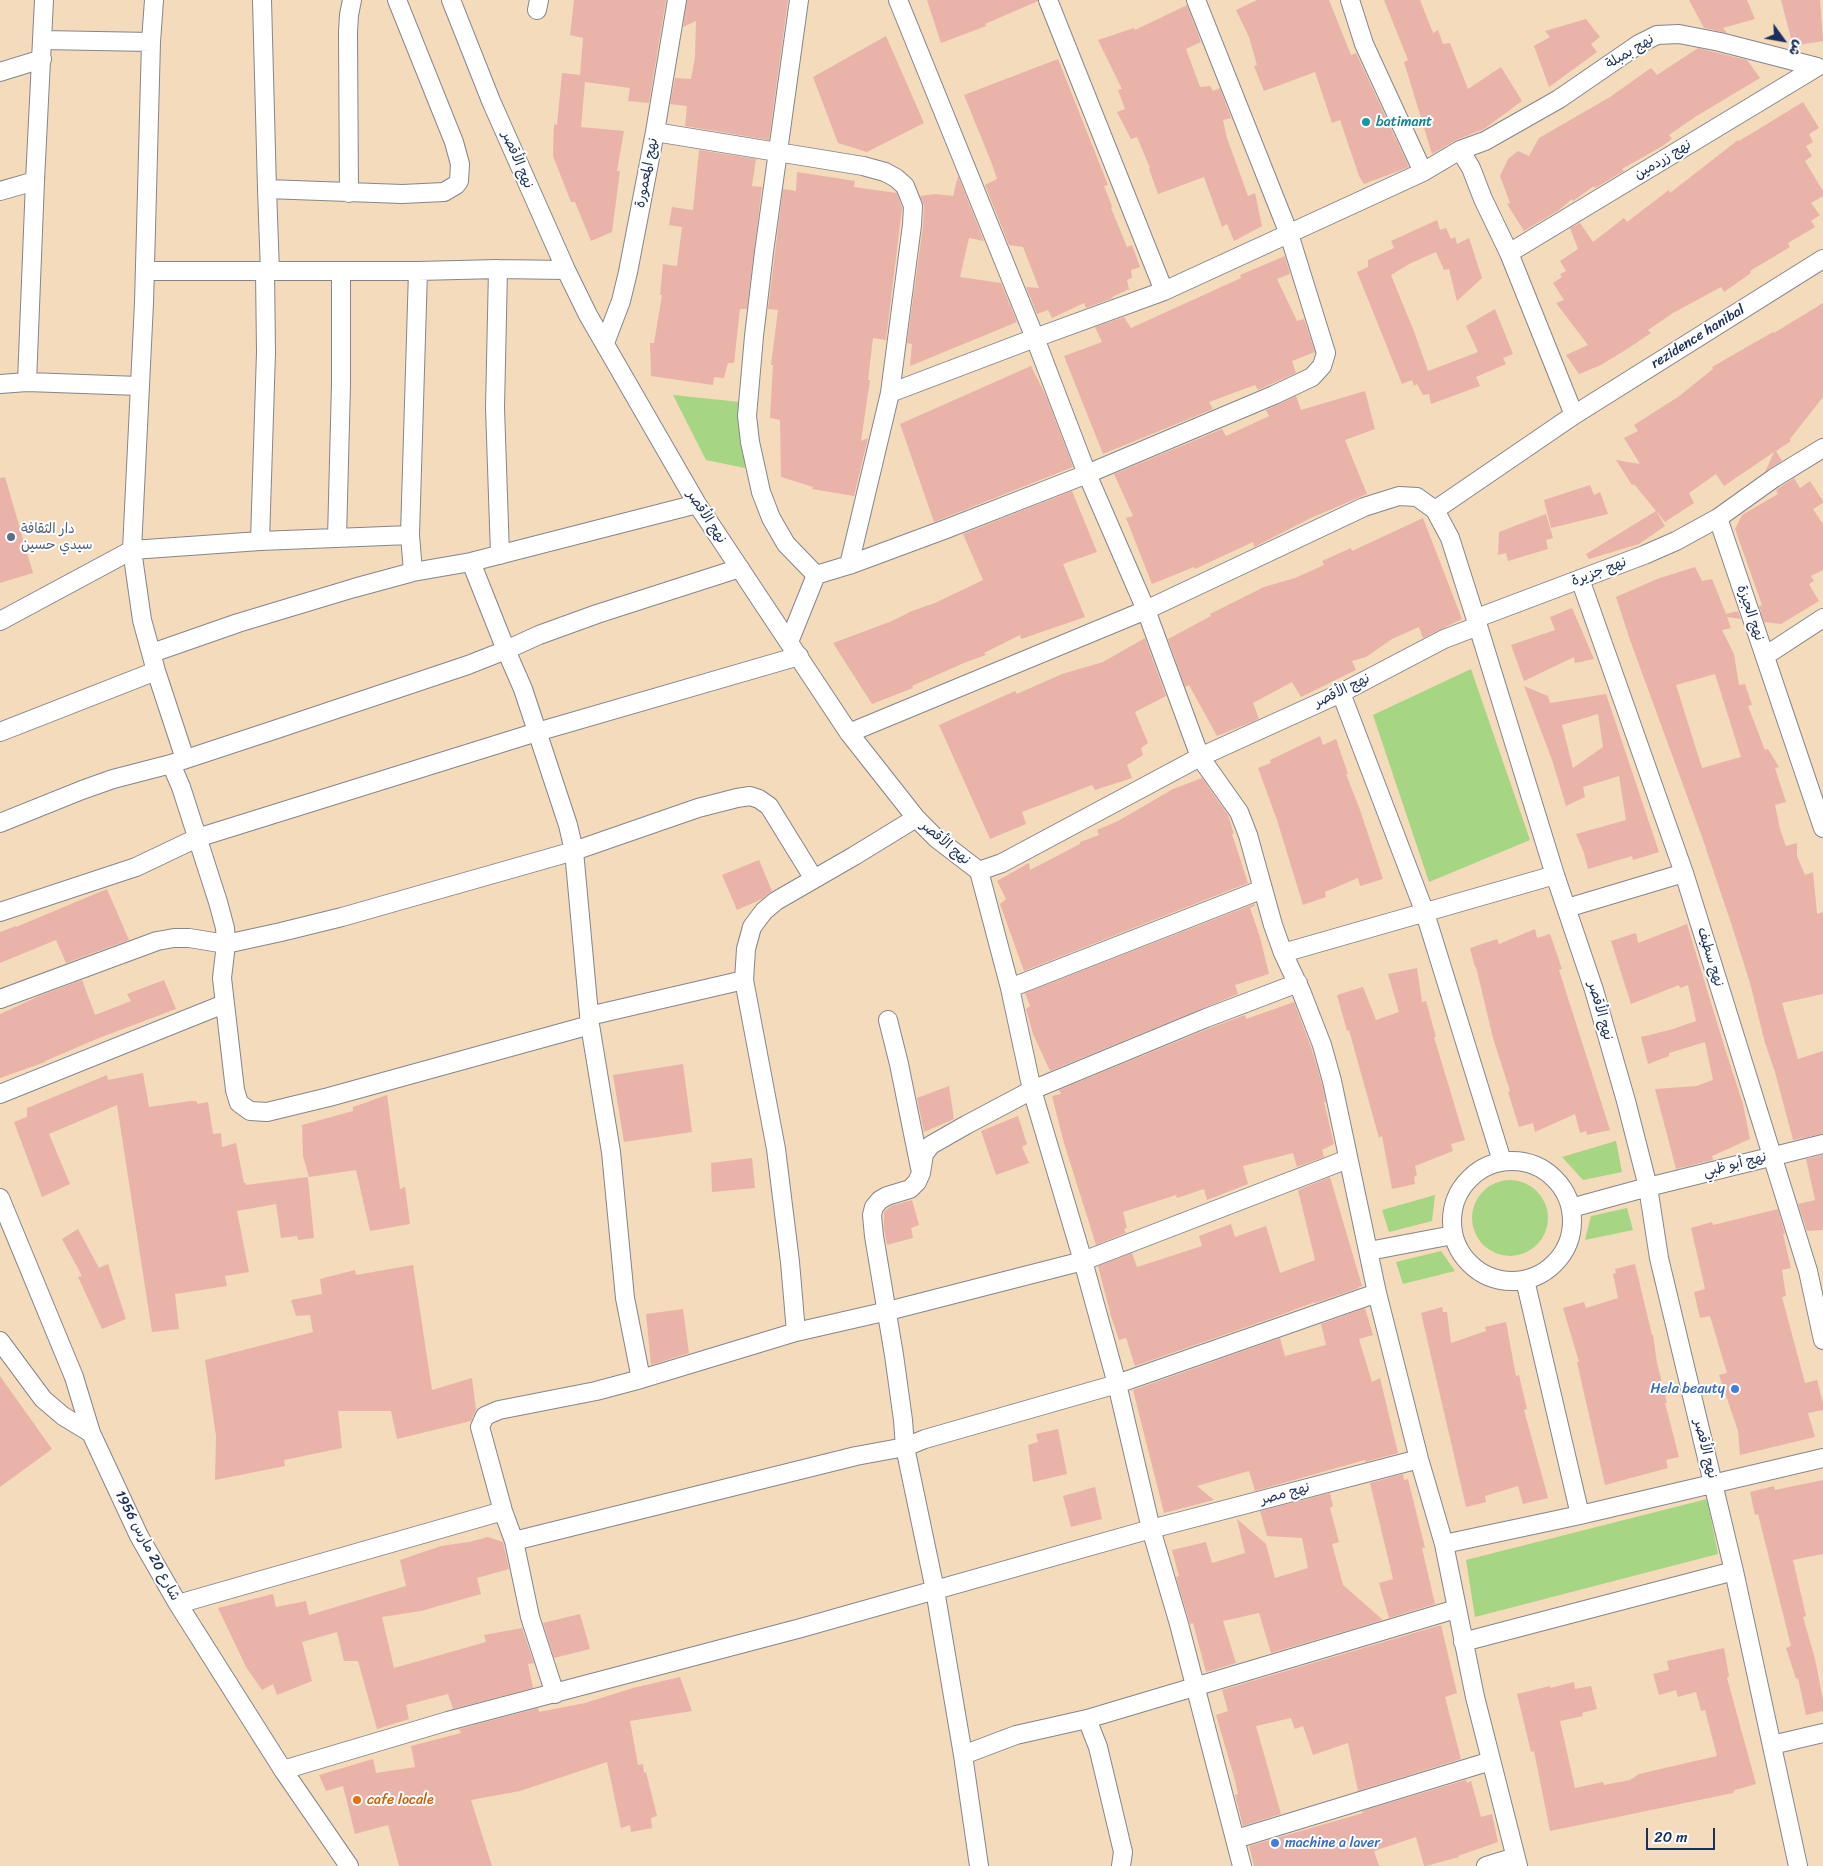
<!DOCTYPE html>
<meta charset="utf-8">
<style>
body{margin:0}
#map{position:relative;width:1823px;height:1866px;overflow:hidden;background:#f3dbbb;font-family:Sriracha,"Playpen Sans Arabic",sans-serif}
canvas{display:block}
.north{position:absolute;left:1758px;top:15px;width:50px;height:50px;-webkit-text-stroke:4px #fff;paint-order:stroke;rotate:122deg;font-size:14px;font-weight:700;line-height:20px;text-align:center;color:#1b2f5e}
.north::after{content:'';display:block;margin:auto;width:18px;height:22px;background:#1b2f5e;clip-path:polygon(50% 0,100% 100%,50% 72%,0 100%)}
.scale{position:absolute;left:1646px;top:1828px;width:69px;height:22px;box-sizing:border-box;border:2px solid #1b2f5e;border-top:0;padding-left:6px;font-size:15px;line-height:18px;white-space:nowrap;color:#1b2f5e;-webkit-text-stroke:4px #fff;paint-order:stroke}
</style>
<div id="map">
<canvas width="1823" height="1866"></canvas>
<div class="north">ش</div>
<div class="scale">20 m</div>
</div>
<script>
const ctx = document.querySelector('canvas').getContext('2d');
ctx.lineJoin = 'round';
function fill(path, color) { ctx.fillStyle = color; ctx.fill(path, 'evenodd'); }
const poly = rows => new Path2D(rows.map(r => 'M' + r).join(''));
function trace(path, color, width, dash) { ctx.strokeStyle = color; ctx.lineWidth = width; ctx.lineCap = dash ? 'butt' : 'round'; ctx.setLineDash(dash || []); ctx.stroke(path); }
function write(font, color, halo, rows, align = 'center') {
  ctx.font = font + ' Sriracha,"Playpen Sans Arabic",sans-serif'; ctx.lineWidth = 4; ctx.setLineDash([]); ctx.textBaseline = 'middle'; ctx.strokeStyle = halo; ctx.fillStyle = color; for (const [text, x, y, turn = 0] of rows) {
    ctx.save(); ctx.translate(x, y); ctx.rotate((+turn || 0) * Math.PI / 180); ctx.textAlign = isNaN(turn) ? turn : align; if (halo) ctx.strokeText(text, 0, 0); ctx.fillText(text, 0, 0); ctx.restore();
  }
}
const green = poly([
 [673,395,740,402,745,468,706,460],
 [1471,669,1530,840,1429,882,1373,715],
 [1616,1141,1622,1172,1583,1180,1562,1157],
 '1472 1218a38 38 0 1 1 76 0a38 38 0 1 1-76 0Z',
 [1435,1195,1432,1221,1389,1232,1382,1210],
 [1627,1208,1633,1230,1585,1240,1591,1216],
 [1441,1251,1455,1271,1403,1284,1396,1262],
 [1707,1499,1718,1554,1475,1617,1466,1560]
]);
const building = poly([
 [574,0,666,0,649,103,628,101,630,88,585,82,581,127,624,131,617,171,620,171,612,232,591,241,575,202,571,202,553,156,554,124,557,125,562,73,580,75,583,38,570,35],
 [687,0,788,0,769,140,685,126,687,106,670,104,675,78,691,79,695,57,696,21,683,27],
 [927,0,1038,0,1038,1,985,24,986,26,941,43],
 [1257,0,1329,0,1351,55,1356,53,1409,167,1364,184,1359,176,1340,120,1332,123,1315,72,1264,91,1254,66,1257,65,1249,37,1236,10],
 [1384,0,1420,0,1433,33,1438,30,1443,44,1450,43,1468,89,1501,67,1522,101,1484,129,1456,140,1432,154,1404,62,1408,60],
 [1689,0,1747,0,1755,19,1723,28,1727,33,1704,28],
 [1781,0,1820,0,1823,41,1793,46],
 [1187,5,1201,42,1186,49,1200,87,1210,86,1213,91,1220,88,1231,118,1223,120,1227,138,1248,196,1255,193,1262,226,1234,241,1227,224,1222,227,1204,177,1158,194,1149,169,1150,168,1137,137,1131,139,1117,112,1125,109,1118,90,1122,89,1098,40,1134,28,1135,30],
 [1586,19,1600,37,1591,44,1597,52,1549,87,1534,46,1550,37,1545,31],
 [886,36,924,123,867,152,838,143,813,77],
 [1698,48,1747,60,1760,78,1695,117,1669,135,1672,139,1661,147,1622,169,1624,171,1595,188,1594,186,1573,201,1572,199,1559,210,1524,231,1507,204,1510,203,1500,176,1508,159,1518,151,1529,156,1539,138,1610,97,1651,68,1657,75],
 [1058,59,1108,185,1104,186,1112,206,1111,208,1127,247,1132,245,1140,267,1131,270,1132,278,1127,280,1129,289,1112,297,1113,298,1086,308,1084,303,1052,318,1048,310,1037,314,1026,287,1039,288,1023,247,1009,245,985,185,997,179,992,164,964,95],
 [1803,102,1819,128,1809,134,1813,142,1806,146,1812,156,1805,161,1823,191,1823,196,1811,203,1820,215,1811,221,1815,227,1788,243,1790,247,1750,271,1751,273,1724,292,1721,287,1673,313,1648,330,1651,333,1627,349,1601,365,1579,374,1566,355,1588,345,1556,303,1564,300,1553,283,1562,277,1560,274,1566,271,1560,261,1578,249,1570,228,1580,223,1593,242,1624,218,1627,222,1669,190,1670,193,1738,140,1739,141],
 [699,150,756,159,752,186,762,187,747,309,740,309,734,363,728,363,724,378,714,377,713,385,651,376,650,343,654,343,662,295,660,295,663,264,677,266,682,227,669,225,672,207,693,210],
 [797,172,855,181,854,187,897,193,902,208,886,340,873,338,868,380,870,380,861,441,868,438,854,496,812,489,813,487,781,477,780,420,770,418,773,365,771,365,778,310,768,309,783,189,796,191],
 [958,176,984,241,969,238,960,277,1001,283,1017,322,910,366,912,344,907,343,923,226,924,206,920,196,935,194,953,196],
 [1437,220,1440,230,1446,228,1451,239,1455,237,1457,244,1469,238,1482,278,1457,301,1449,269,1444,270,1436,252,1411,263,1391,275,1415,334,1428,371,1478,352,1466,326,1495,309,1513,354,1503,358,1506,364,1476,377,1480,386,1431,404,1429,394,1423,395,1417,384,1414,386,1412,380,1402,384,1357,272,1368,267,1368,260,1394,248,1391,241],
 [1285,256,1290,274,1277,279,1297,321,1304,319,1315,352,1292,361,1296,373,1258,390,1255,385,1209,402,1213,409,1103,454,1064,356,1102,342,1095,327,1124,317,1131,328,1241,278,1240,275],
 [1823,303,1823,397,1790,439,1791,441,1776,451,1782,461,1765,472,1774,452,1724,486,1716,474,1689,493,1694,503,1665,522,1634,484,1632,485,1616,460,1640,464,1624,438,1638,431,1634,425,1678,397,1713,369,1712,367,1773,332,1774,333],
 [1031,366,1046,396,1073,467,934,522,900,424],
 [1365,391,1375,429,1345,440,1367,494,1311,518,1254,547,1253,542,1195,569,1194,567,1152,584,1126,518,1133,516,1114,474,1222,429,1226,436,1269,416,1266,410,1296,396,1301,410],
 [5,477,33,573,0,583,0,478],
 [1794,478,1800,488,1810,481,1823,501,1823,503,1813,509,1823,524,1823,570,1811,576,1814,581,1809,584,1819,601,1781,624,1764,622,1759,606,1762,605,1735,529,1742,515,1778,494,1776,490],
 [1590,485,1594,495,1600,492,1608,514,1551,528,1544,500],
 [1072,491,1097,552,1063,564,1085,617,1021,639,1020,635,984,653,986,655,966,662,912,686,913,688,872,704,833,643,892,621,912,611,935,603,983,580,963,534],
 [1656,511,1665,526,1639,544,1589,559,1586,554],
 [1546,514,1553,538,1546,540,1548,549,1508,561,1506,553,1498,555,1499,532],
 [1423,518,1462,619,1423,638,1419,627,1392,639,1366,657,1352,661,1356,670,1301,697,1292,682,1253,703,1259,719,1217,736,1189,685,1185,687,1168,639,1211,616,1210,614,1264,587,1295,578,1324,565,1322,561,1351,548,1352,551],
 [1695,567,1702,581,1712,579,1726,614,1738,611,1741,619,1727,617,1731,628,1722,630,1734,654,1739,685,1745,684,1752,705,1748,706,1765,750,1768,749,1779,767,1775,768,1786,802,1775,805,1780,829,1786,846,1797,843,1797,856,1805,875,1813,872,1817,914,1823,912,1823,994,1782,1003,1798,1059,1823,1051,1823,1134,1793,1140,1775,1072,1765,1043,1750,983,1731,923,1701,834,1630,640,1616,597,1657,579],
 [1715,674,1741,757,1702,768,1676,685],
 [1572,608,1594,659,1575,663,1574,657,1524,681,1511,645,1555,630,1550,617],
 [1145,638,1166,696,1135,712,1148,743,1141,748,1143,755,1127,765,1132,778,1095,790,1092,785,1022,812,1026,824,990,839,939,725,1015,691,1017,694,1062,674,1103,662],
 [1524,686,1548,696,1550,703,1606,694,1659,852,1633,860,1632,856,1588,869,1584,853,1576,834,1626,820,1619,776,1583,787,1585,797,1566,806,1552,760],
 [1598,714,1603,747,1573,768,1562,725],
 [1320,736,1323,745,1336,739,1348,774,1346,774,1360,810,1383,879,1360,886,1358,878,1325,892,1326,897,1303,905,1277,820,1258,768,1271,763,1270,760],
 [1202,778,1228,815,1234,834,1232,834,1248,883,1024,971,1000,904,1006,899,997,881,1029,863,1030,870,1080,844,1080,842,1099,835,1097,830,1118,821,1173,789],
 [759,860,772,891,762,899,737,910,722,875],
 [107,889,129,940,66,963,56,940,0,963,0,932,16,926,16,927],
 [1254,904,1255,906,1250,908,1260,937,1269,974,1235,985,1238,994,1050,1071,1033,1034,1026,1009,1030,1006,1025,993],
 [1687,924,1726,1052,1743,1104,1750,1139,1712,1156,1713,1160,1676,1169,1655,1089,1696,1086,1713,1080,1705,1042,1669,1053,1669,1056,1648,1064,1641,1037,1673,1029,1696,1021,1688,985,1680,988,1679,985,1631,1004,1611,941,1636,933,1638,943],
 [1535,929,1537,938,1550,934,1562,969,1559,970,1610,1130,1587,1135,1586,1131,1580,1133,1575,1114,1535,1132,1533,1123,1519,1127,1508,1092,1510,1091,1493,1038,1476,967,1475,967,1470,948,1497,939,1499,944],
 [1417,968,1422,1002,1426,1001,1436,1037,1434,1037,1465,1140,1451,1144,1453,1151,1415,1166,1417,1175,1414,1177,1415,1184,1392,1189,1382,1136,1379,1138,1349,1030,1347,1031,1337,995,1363,987,1376,1020,1399,1012,1388,974],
 [82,980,95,1015,131,1001,127,994,164,980,176,1009,99,1038,45,1061,45,1062,0,1078,0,1014,39,996],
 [1294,1002,1312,1050,1322,1084,1326,1102,1324,1102,1334,1144,1322,1150,1324,1157,1297,1167,1293,1153,1243,1166,1248,1184,1207,1200,1204,1189,1177,1198,1176,1195,1123,1212,1127,1228,1124,1229,1126,1233,1096,1245,1064,1143,1052,1096,1061,1094,1059,1090,1210,1028,1245,1015,1246,1019],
 [683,1064,692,1132,624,1142,613,1075],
 [143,1073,149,1107,191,1101,196,1101,198,1104,208,1102,213,1134,221,1133,222,1147,236,1143,244,1183,246,1183,246,1185,308,1177,314,1238,298,1240,297,1236,281,1238,276,1204,237,1211,249,1272,225,1276,227,1286,175,1294,179,1329,152,1332,117,1105,49,1134,70,1184,42,1197,14,1122,27,1117,27,1108,107,1075,108,1080],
 [949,1086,954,1119,924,1132,917,1098],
 [387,1095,400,1189,405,1187,410,1224,370,1231,356,1170,309,1177,303,1156,302,1125,353,1111,353,1107],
 [1018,1116,1027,1144,1022,1147,1029,1163,996,1175,981,1131],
 [1823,1155,1823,1230,1807,1231,1798,1204,1815,1200,1806,1159],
 [752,1158,755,1188,712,1192,711,1163],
 [1330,1177,1362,1286,1358,1287,1359,1288,1315,1303,1315,1302,1275,1317,1135,1366,1126,1338,1119,1340,1111,1316,1098,1266,1132,1253,1137,1267,1202,1246,1199,1236,1231,1224,1235,1237,1266,1226,1280,1273,1315,1260,1298,1190],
 [912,1200,919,1225,911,1228,913,1238,887,1245,884,1229,884,1212,891,1206],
 [1778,1209,1785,1234,1783,1234,1791,1268,1782,1270,1786,1296,1782,1297,1805,1383,1817,1380,1823,1403,1823,1410,1808,1413,1815,1437,1740,1455,1738,1431,1719,1375,1727,1373,1710,1316,1700,1318,1694,1292,1705,1289,1691,1228,1712,1222,1713,1225],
 [78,1229,99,1268,108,1264,126,1319,102,1329,78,1277,82,1276,62,1239],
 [1635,1264,1652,1335,1653,1335,1657,1363,1667,1403,1665,1403,1679,1457,1666,1460,1668,1468,1605,1485,1581,1380,1577,1362,1579,1362,1563,1308,1584,1302,1586,1308,1618,1298,1613,1274,1616,1273,1615,1269],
 [413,1265,432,1390,472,1378,476,1410,471,1421,397,1439,391,1411,338,1411,342,1448,284,1460,285,1466,215,1480,216,1436,205,1360,313,1332,310,1315,296,1316,291,1300,322,1294,320,1279,355,1270,356,1275],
 [1442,1307,1443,1312,1447,1312,1451,1343,1486,1331,1485,1327,1506,1322,1516,1376,1519,1375,1527,1409,1524,1410,1548,1498,1523,1504,1518,1486,1485,1496,1486,1502,1466,1507,1421,1313],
 [1365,1308,1373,1335,1359,1339,1372,1382,1380,1378,1398,1453,1365,1462,1365,1460,1255,1491,1249,1471,1197,1486,1214,1500,1164,1513,1133,1390,1280,1338,1285,1356,1326,1345,1321,1324],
 [683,1309,689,1353,651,1365,646,1314],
 [0,1376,52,1449,0,1487],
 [1058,1429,1067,1474,1033,1482,1028,1445,1038,1442,1036,1434],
 [1403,1474,1404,1480,1408,1479,1425,1548,1422,1548,1435,1604,1389,1618,1379,1583,1393,1579,1370,1483],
 [1823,1480,1823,1554,1793,1560,1806,1616,1803,1617,1815,1659,1823,1700,1823,1711,1806,1715,1798,1678,1796,1679,1786,1648,1791,1646,1758,1514,1755,1515,1750,1492,1774,1486,1775,1490],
 [1095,1487,1102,1519,1071,1527,1063,1496],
 [1330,1493,1333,1506,1330,1508,1339,1542,1332,1544,1343,1585,1383,1620,1271,1653,1259,1613,1223,1621,1236,1663,1206,1672,1193,1623,1190,1624,1176,1577,1179,1576,1172,1550,1206,1542,1212,1563,1245,1553,1237,1519,1266,1544,1275,1578,1308,1568,1302,1538,1267,1536,1260,1511],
 [488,1537,503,1542,509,1569,477,1578,481,1594,421,1611,382,1617,394,1668,486,1642,484,1635,522,1628,534,1663,528,1664,533,1688,453,1709,448,1694,406,1705,409,1719,377,1729,358,1661,344,1661,337,1632,302,1642,312,1681,277,1695,273,1684,262,1690,246,1667,218,1608,273,1594,276,1607,306,1601,309,1615,406,1586,400,1560,441,1546,469,1542],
 [580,1614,590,1649,554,1658,543,1623],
 [1441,1625,1457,1693,1445,1697,1461,1759,1358,1791,1348,1743,1313,1755,1303,1726,1295,1729,1291,1718,1256,1726,1281,1814,1243,1826,1235,1795,1238,1794,1235,1780,1216,1715,1228,1711,1222,1690],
 [1724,1648,1729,1676,1727,1678,1756,1784,1735,1790,1733,1793,1550,1831,1534,1751,1531,1752,1517,1694,1550,1686,1550,1688,1574,1682,1575,1689,1591,1686,1597,1709,1582,1713,1583,1716,1560,1721,1575,1788,1603,1782,1604,1785,1630,1780,1639,1774,1717,1756,1705,1710,1701,1711,1696,1692,1678,1697,1676,1690,1659,1695,1653,1674,1669,1670,1667,1661],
 [680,1677,692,1711,630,1721,638,1765,643,1764,644,1773,646,1772,657,1816,651,1818,652,1828,631,1832,630,1825,621,1828,607,1762,520,1791,471,1800,492,1866,399,1866,388,1825,355,1834,343,1786,326,1791,319,1775,373,1759,376,1773,415,1767,411,1746,461,1733,459,1729,538,1708,539,1712,585,1703,633,1688],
 [1466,1780,1467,1783,1471,1781,1481,1817,1492,1814,1498,1842,1458,1856,1459,1857,1426,1866,1424,1866,1416,1837,1374,1851,1379,1866,1254,1866,1249,1846,1363,1813,1362,1811]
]);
const minor = poly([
 [154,0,151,42,144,303,132,550,142,620,156,671,185,759],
 [262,0,267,189],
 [451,0,491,101,566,270,588,315,697,504,849,733,916,818,936,838,979,871,1002,863,1200,757,1341,693,1444,639,1478,626,1555,875,1594,990,1626,1101,1648,1187,1659,1258,1734,1571,1798,1866],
 [898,0,1035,338,1087,474,1146,610,1200,757,1239,812,1248,835,1273,925,1283,953,1301,991,1322,1045,1332,1081,1377,1293,1419,1459,1444,1544,1475,1697,1518,1866],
 [1048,0,1164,291],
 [1350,0,1364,44,1423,172],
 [537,10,539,0],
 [43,40,151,42],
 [0,72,42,59],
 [655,132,863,166,885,172,896,178,905,186,913,206,912,225,890,393,849,565],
 [0,191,35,181],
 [349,193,348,32,349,15,352,0],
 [1509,253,1817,67],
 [498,269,495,408,500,555],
 [145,271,418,271],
 [270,272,267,189,402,194,444,192,456,185,459,181,460,164,454,142,397,0],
 [605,343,621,301,628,272,655,132,677,0],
 [27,382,35,181,44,0],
 [0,384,27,382,139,386],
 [890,393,1035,338,1164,291,1423,172,1460,150,1485,141,1559,99,1639,44,1657,35,1679,34,1720,42,1817,67],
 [1574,415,1823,259],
 [1823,448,1774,478,1718,518,1823,828],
 [1435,510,1574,415,1509,253,1483,199,1471,168,1460,150],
 [337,538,341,384,341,272],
 [260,541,266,352,265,272],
 [413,572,410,535,418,271,498,269,566,270],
 [816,575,849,565,946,529,1087,474,1274,395,1312,377,1322,366,1326,353,1289,234,1196,0],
 [1580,579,1684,873,1808,1271,1823,1340],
 [1477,618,1644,555,1676,541,1718,518],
 [0,621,132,550,260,541,410,535],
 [789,642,816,575,786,544,771,518,761,492,750,442,747,416,754,336,764,252,799,0],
 [152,653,238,623,354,588,413,572,471,562],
 [1765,656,1823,618],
 [1341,693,1425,913,1502,1161],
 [0,732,156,671],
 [849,733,1146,610,1364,507,1399,496,1417,497,1435,510,1450,538,1478,626],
 [171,764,181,787,218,902,225,928,226,944,222,978,235,1090,239,1103,250,1111,267,1112,329,1097,590,1025],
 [0,823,82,790,113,779,171,764,271,731,468,665,506,650,471,562,697,504],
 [979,871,1010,988,1032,1090,1083,1261,1117,1384,1151,1529,1179,1624,1242,1866],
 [1567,908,1684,873],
 [0,912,136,867,197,838,537,732,799,656],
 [1283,953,1555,875],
 [1010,988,1263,889],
 [0,999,157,941,174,938,189,938,226,944,281,932,342,917,574,851,698,808,737,798,750,796,759,799,769,806,814,879],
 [589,1016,744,980],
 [888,1020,899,1064,920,1168],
 [0,1094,224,1004],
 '1452 1221a60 60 0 1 1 120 0a60 60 0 1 1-120 0Z',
 [0,1198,74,1377,91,1433,139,1536,178,1604,283,1770,349,1866],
 [1571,1208,1648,1187,1823,1144],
 [1369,1251,1453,1235],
 [1525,1280,1580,1515],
 [796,1332,790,1262,776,1149,744,980,746,949,752,927,764,911,776,901,854,856,916,818],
 [0,1341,43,1399,63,1416,91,1433],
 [641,1379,625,1298,611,1152,590,1025,574,851,568,825,523,689,506,650,539,635,597,614,740,568],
 [514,1541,503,1511,480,1427,485,1416,499,1410,596,1391,641,1379,796,1332,888,1311,1083,1261,1348,1159],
 [1444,1544,1580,1515,1823,1458],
 [178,1604,503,1511],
 [1463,1642,1734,1571],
 [555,1694,530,1617,514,1541,856,1456,905,1447,925,1439,1117,1384,1377,1293],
 [1087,1719,1098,1747,1123,1852,1121,1866],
 [1772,1745,1823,1733],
 [963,1755,1016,1735,1087,1719,1456,1609],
 [283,1770,448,1721,801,1628,1151,1529,1419,1459],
 [1236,1839,1491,1761],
 [979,1866,963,1755,935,1590,905,1447,903,1420,894,1355,874,1236,872,1215,874,1207,880,1200,887,1196,910,1189,917,1182,921,1173,924,1154,931,1145,966,1125,1032,1090,1206,1018,1298,983],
 [1486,1866,1515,1857]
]);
const markers = [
 [1366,122,5,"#0f9aa8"],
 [11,537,5,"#5c6f8a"],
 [1735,1389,5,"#3f7fe0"],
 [357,1800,5,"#e8710a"],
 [1275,1843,5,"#3f7fe0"]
];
const streetNames = [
 ["نهج بمبلة",1630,52,-31],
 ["نهج الأقصر",517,160,67],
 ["نهج زردمين",1663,160,-31],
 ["نهج المعمورة",647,173,-79],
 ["rezidence hanibal",1698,337,-32],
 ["نهج الأقصر",706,517,57],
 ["نهج جزيرة",1599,572,-21],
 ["نهج الجيزة",1750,613,71],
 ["نهج الأقصر",1342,691,-26],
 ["نهج الأقصر",945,843,40],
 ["نهج سطيف",1710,957,73],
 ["نهج الأقصر",1600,1011,74],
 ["نهج أبو ظبي",1735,1165,-14],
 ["نهج الأقصر",1705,1449,76],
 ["نهج مصر",1285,1494,-15],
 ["شارع 20 مارس 1956",147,1546,62]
];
const cultureNames = [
 ["batimant",1376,122]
];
const serviceNames = [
 ["دار الثقافة",21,529],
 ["سيدي حسين",21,545]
];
const shopNames = [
 ["Hela beauty",1725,1389],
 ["machine a laver",1285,1843,"left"]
];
const foodNames = [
 ["cafe locale",367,1800]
];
fill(green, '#a6d583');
fill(building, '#eab3a9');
trace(minor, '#87858c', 20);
trace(minor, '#fff', 18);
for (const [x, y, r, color] of markers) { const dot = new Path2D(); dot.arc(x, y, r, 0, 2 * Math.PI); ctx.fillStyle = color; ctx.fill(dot); trace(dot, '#fff', 2); }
write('14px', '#1b2f5e', '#fff', streetNames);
write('14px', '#0d838f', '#fff', cultureNames, 'left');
write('14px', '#4e5e75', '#fff', serviceNames, 'left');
write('14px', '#366cbe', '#fff', shopNames, 'right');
write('14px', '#c56008', '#fff', foodNames, 'left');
</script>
